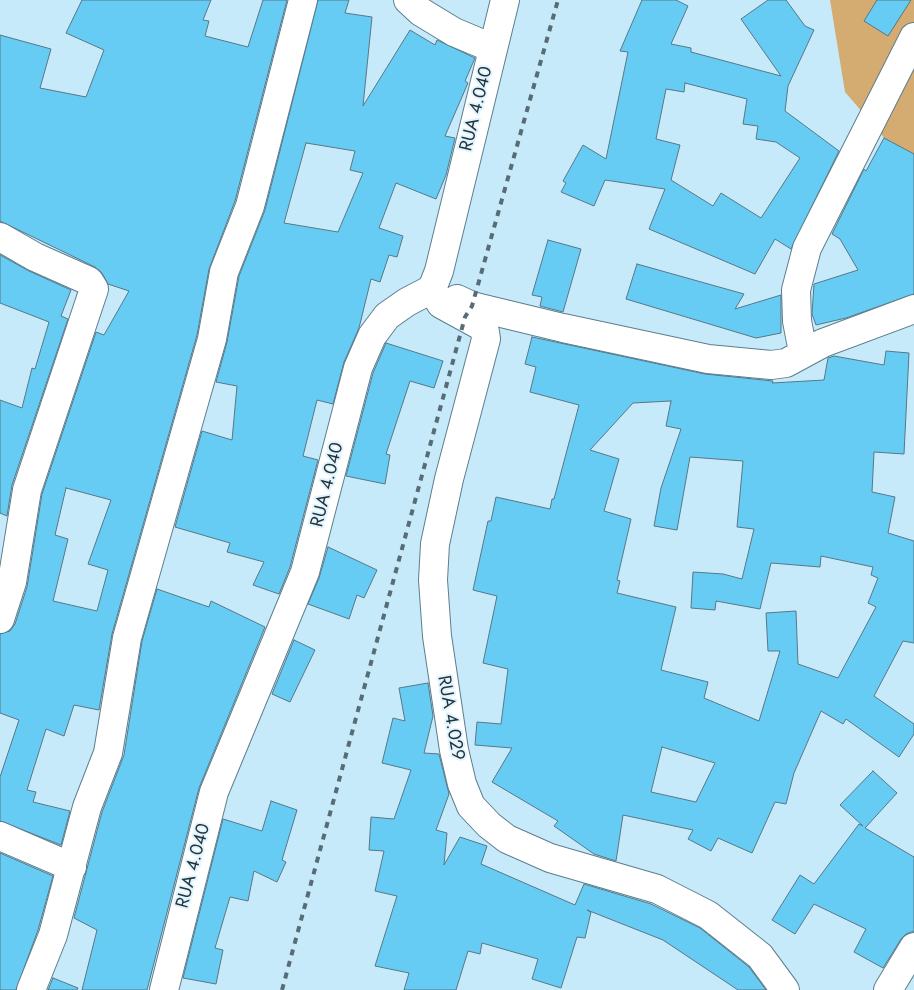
<!DOCTYPE html>
<style>
body{margin:0}
canvas{display:block;background:#c7eafb}
</style>
<canvas width="914" height="990"></canvas>
<script>
const ctx = document.querySelector('canvas').getContext('2d');
ctx.lineJoin = 'round';
function fill(path, color) { ctx.fillStyle = color; ctx.fill(path, 'evenodd'); }
const poly = rows => new Path2D(rows.map(r => 'M' + r).join(''));
function trace(path, color, width, dash) { ctx.strokeStyle = color; ctx.lineWidth = width; ctx.lineCap = dash ? 'butt' : 'round'; ctx.setLineDash(dash || []); ctx.stroke(path); }
function write(font, color, halo, rows, align = 'center') {
  ctx.font = font + ' Jost,sans-serif'; ctx.lineWidth = 4; ctx.setLineDash([]); ctx.textBaseline = 'middle'; ctx.strokeStyle = halo; ctx.fillStyle = color; for (const [text, x, y, turn = 0] of rows) {
    ctx.save(); ctx.translate(x, y); ctx.rotate((+turn || 0) * Math.PI / 180); ctx.textAlign = isNaN(turn) ? turn : align; if (halo) ctx.strokeText(text, 0, 0); ctx.fillText(text, 0, 0); ctx.restore();
  }
}
const green = poly([
 [830,0,914,0,914,166,905,162,845,92]
]);
const building = poly([
 [82,0,211,0,203,20,209,21,205,36,248,47,263,0,287,0,235,201,209,269,197,335,112,634,99,710,74,705,64,736,46,729,27,790,36,792,33,802,70,811,61,845,0,821,0,777,19,720,0,713,0,634,10,631,15,624,27,587,42,494,96,332,104,335,129,291,108,284,102,273,95,267,0,221,0,35,51,49,40,88,86,97,104,50,66,33,82,0],
 [66,488,111,500,88,564,108,570,97,611,53,601,68,539,55,535,66,488],
 [318,0,349,0,345,13,372,17,363,106,410,30,435,45,437,40,475,58,465,81,468,83,445,136,455,138,446,175,436,199,396,183,379,228,403,236,397,257,389,255,380,282,371,279,359,328,344,362,333,404,317,400,303,456,318,460,290,567,279,594,253,585,264,562,227,552,230,543,175,527,202,431,232,440,237,386,216,382,227,342,239,276,265,210,318,0],
 [306,143,355,151,350,170,363,173,338,232,284,223,306,143],
 [642,0,676,0,688,6,671,44,691,48,691,52,781,76,741,19,768,0,786,0,805,26,814,30,788,86,785,111,839,151,791,249,775,239,755,274,649,229,665,189,605,180,594,206,561,192,566,183,563,181,583,145,606,159,628,52,620,51,642,0],
 [685,83,747,99,743,124,758,126,756,139,776,142,800,158,761,218,721,193,713,206,671,180,680,145,656,139,666,89,684,92,685,83],
 [877,0,911,0,888,36,864,21,877,0],
 [884,138,914,154,914,294,846,318,816,325,812,314,814,284,858,270,840,239,832,234,864,169,866,171,884,138],
 [548,240,581,249,563,312,540,306,542,297,532,295,548,240],
 [0,255,29,271,71,290,61,316,68,319,12,485,7,516,0,513,0,400,22,408,32,368,35,369,49,322,0,303,0,255],
 [637,264,744,294,735,309,781,295,781,333,756,338,626,299,637,264],
 [532,337,705,374,773,381,772,383,824,380,828,358,834,356,884,365,886,351,909,353,904,454,874,452,872,492,895,497,888,533,914,541,914,643,903,641,874,696,914,724,914,734,899,757,846,719,843,724,821,711,794,773,786,804,775,802,752,853,718,838,711,851,688,839,693,830,623,815,616,861,594,854,554,826,558,821,492,782,512,748,475,745,477,722,501,724,508,669,483,663,497,596,473,590,488,521,491,521,496,497,550,509,552,499,554,499,579,405,530,392,536,367,525,364,532,337],
 [671,401,666,426,681,429,661,488,654,526,677,530,690,457,743,461,737,527,754,529,742,579,723,574,693,572,691,608,715,610,716,601,760,609,771,563,820,567,821,556,873,567,871,575,878,578,868,603,876,607,838,678,798,664,796,611,766,613,768,651,780,651,759,721,704,698,708,682,661,670,676,607,617,593,620,581,617,580,631,519,604,511,619,459,590,450,633,403,671,401],
 [662,747,715,763,696,802,651,792,662,747],
 [386,343,443,361,434,388,410,381,386,454,390,455,385,484,346,476,373,373,386,343],
 [328,547,377,570,364,598,357,595,349,619,308,604,319,578,328,547],
 [157,589,209,607,211,601,265,627,199,788,147,990,82,990,97,930,74,918,102,812,124,755,142,641,157,589],
 [294,640,315,650,290,702,272,694,294,640],
 [428,683,433,716,424,753,439,754,449,794,436,830,447,833,444,865,460,837,487,846,481,864,575,905,584,884,651,904,700,928,749,967,766,990,738,990,663,940,587,910,591,912,585,938,577,937,561,988,532,979,538,959,482,943,480,954,468,951,456,990,404,990,409,973,375,966,397,896,375,891,384,851,369,850,371,817,394,819,411,770,382,763,393,718,405,721,399,688,428,683],
 [873,771,897,793,865,828,914,857,914,931,906,934,901,939,883,968,854,952,866,929,814,904,795,934,772,920,800,875,814,884,859,824,863,826,840,805,873,771],
 [271,801,297,810,282,860,286,862,277,882,254,871,248,901,230,897,215,948,223,950,216,984,183,978,223,819,262,831,271,801],
 [0,853,53,876,38,930,16,990,0,990,0,853],
 [53,978,78,988,77,990,48,990,53,978]
]);
const minor = poly([
 [408,0,421,12,454,32,492,48],
 [0,237,35,257,89,281,94,289,27,490,12,582,0,619],
 [432,289,441,304,483,327,485,332,486,339,449,479,435,544,433,580,437,636,454,750,462,784,471,806,489,825,507,839,550,858,657,889,708,915,760,956,785,990],
 [457,299,472,306,563,328,708,359,771,365,786,363,823,343,914,309],
 [803,352,797,321,796,290,807,248,914,37],
 [0,836,72,867],
 [31,990,53,935,87,807,108,753,127,638,212,339,224,272,250,206,303,0],
 [164,990,214,792,305,572,358,368,372,336,387,316,407,302,432,289,439,271,505,0],
 [888,990,914,947]
]);
const rail = poly([
 [282,990,465,317,472,306,558,0]
]);
const streetNames = [
 ["RUA 4.040",477,109,-76],
 ["RUA 4.040",328,485,-76],
 ["RUA 4.029",450,718,80],
 ["RUA 4.040",194,866,-75]
];
fill(green, '#d4ab70');
fill(building, '#67ccf4');
trace(building, '#577786', 1);
trace(minor, '#5d7e8d', 30);
trace(minor, '#fff', 28);
trace(rail, '#586c76', 4, [6, 6]);
write('18px', '#253339', '#e0f5ff', streetNames);
</script>
